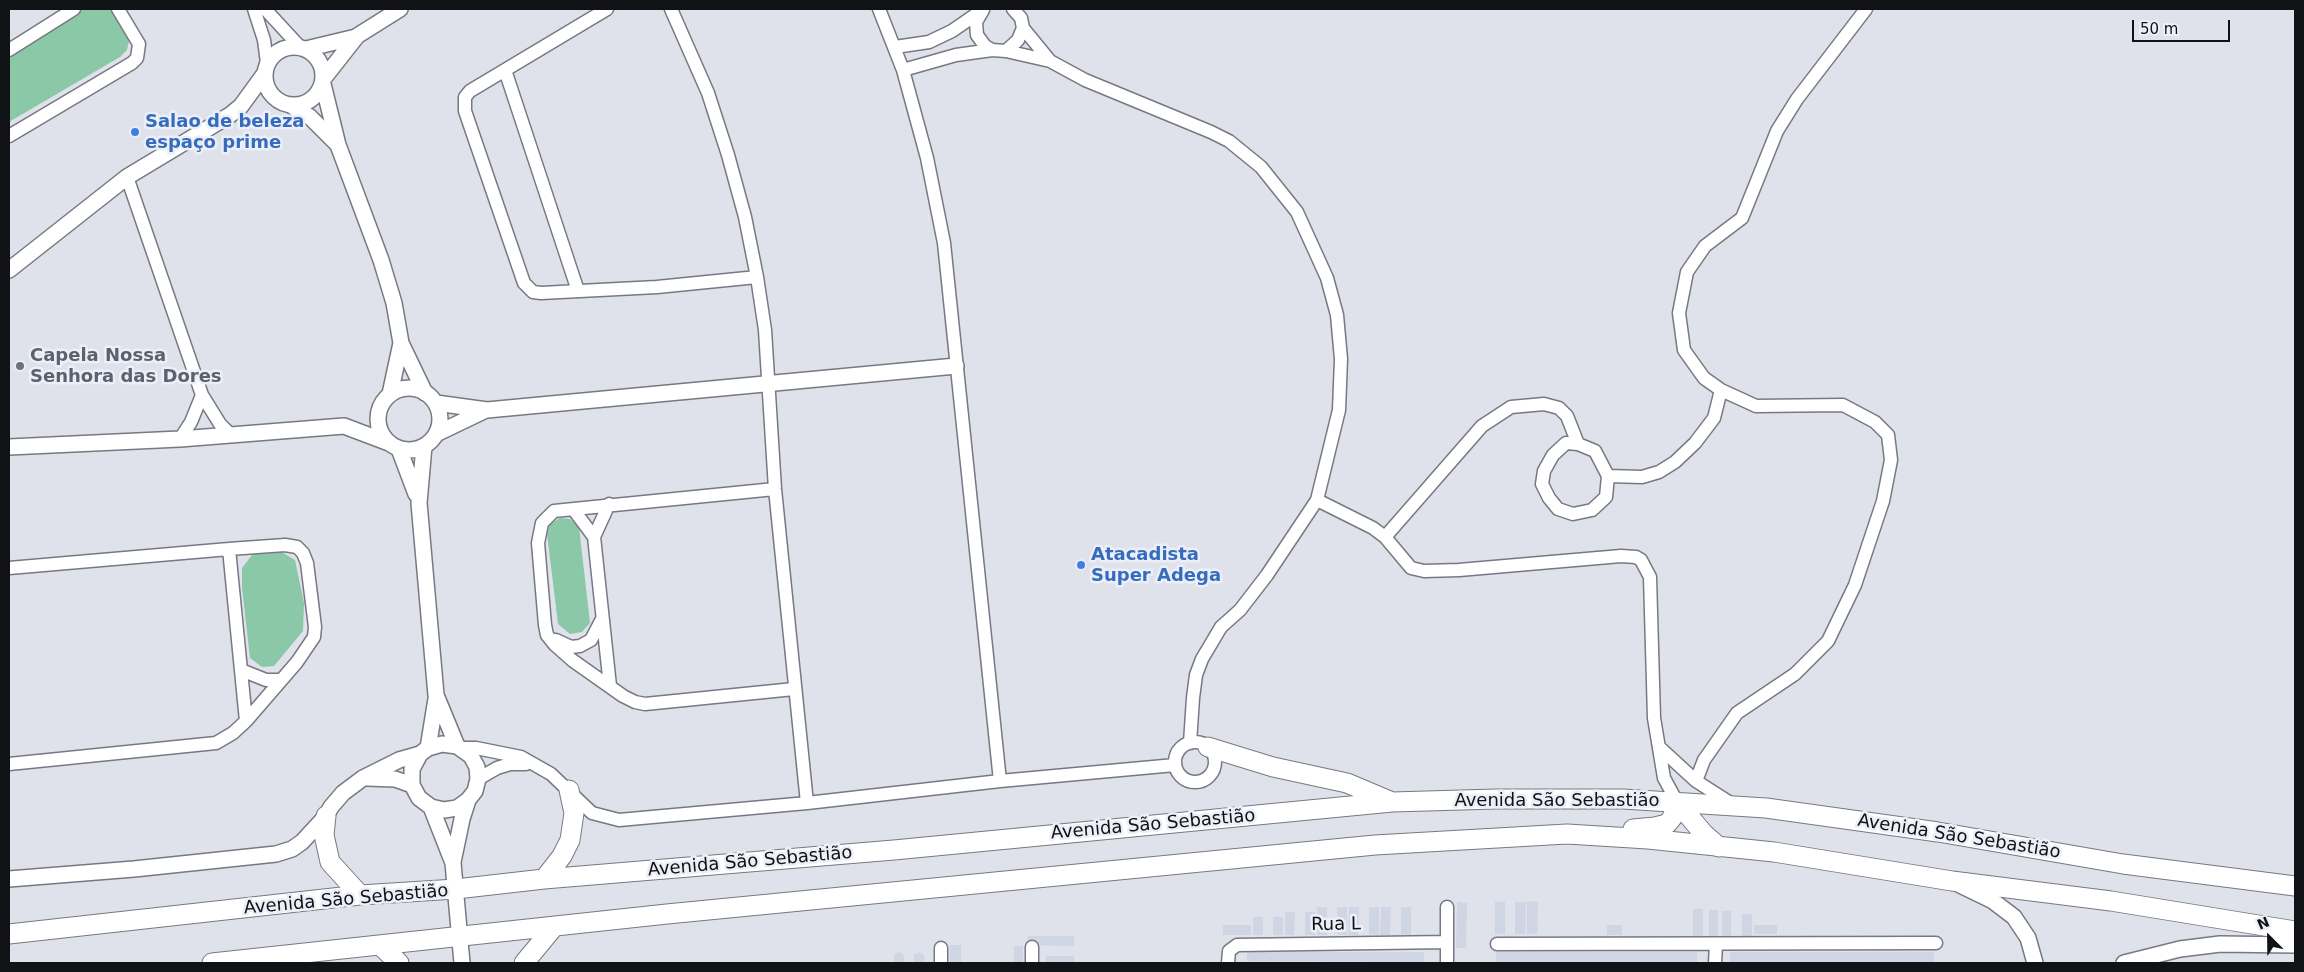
<!DOCTYPE html>
<meta charset="utf-8">
<style>
body{margin:0}
#map{position:relative;width:2304px;height:972px;overflow:hidden;background:#dfe2eb;font-family:"DejaVu Sans",sans-serif}
canvas{display:block}
.frame{position:absolute;inset:0;border:10px solid #111215;pointer-events:none}
.north{position:absolute;left:2244px;top:912px;width:50px;height:50px;-webkit-text-stroke:4px #edeff8;paint-order:stroke;rotate:337deg;font-size:14px;font-weight:700;line-height:20px;text-align:center;color:#111215}
.north::after{content:'';display:block;margin:auto;width:18px;height:22px;background:#111215;clip-path:polygon(50% 0,100% 100%,50% 72%,0 100%)}
.scale{position:absolute;left:2132px;top:20px;width:98px;height:22px;box-sizing:border-box;border:2px solid #111215;border-top:0;padding-left:6px;font-size:15px;line-height:18px;white-space:nowrap;color:#111215;-webkit-text-stroke:4px #edeff8;paint-order:stroke}
</style>
<div id="map">
<canvas width="2304" height="972"></canvas>
<div class="frame"></div>
<div class="north">N</div>
<div class="scale">50 m</div>
</div>
<script>
const ctx = document.querySelector('canvas').getContext('2d');
ctx.lineJoin = 'round';
function fill(path, color) { ctx.fillStyle = color; ctx.fill(path, 'evenodd'); }
const poly = rows => new Path2D(rows.map(r => 'M' + r).join(''));
function trace(path, color, width, dash) { ctx.strokeStyle = color; ctx.lineWidth = width; ctx.lineCap = dash ? 'butt' : 'round'; ctx.setLineDash(dash || []); ctx.stroke(path); }
function write(font, color, halo, rows, align = 'center') {
  ctx.font = font + ' "DejaVu Sans",sans-serif'; ctx.lineWidth = 5; ctx.setLineDash([]); ctx.textBaseline = 'middle'; ctx.strokeStyle = halo; ctx.fillStyle = color; for (const [text, x, y, turn = 0] of rows) {
    ctx.save(); ctx.translate(x, y); ctx.rotate((+turn || 0) * Math.PI / 180); ctx.textAlign = isNaN(turn) ? turn : align; if (halo) ctx.strokeText(text, 0, 0); ctx.fillText(text, 0, 0); ctx.restore();
  }
}
const built = poly([
 [1527,901,1538,902,1537,934,1527,934],
 [1457,902,1467,903,1466,948,1456,948],
 [1495,902,1505,902,1505,934,1495,934],
 [1515,902,1526,902,1525,934,1515,934],
 [1317,907,1327,907,1327,935,1317,935],
 [1337,907,1347,907,1347,935,1337,935],
 [1349,907,1359,907,1358,935,1348,935],
 [1369,907,1379,907,1379,935,1369,934],
 [1381,907,1391,907,1390,935,1380,935],
 [1401,907,1411,907,1411,935,1401,934],
 [1693,909,1703,909,1703,941,1693,941],
 [1709,910,1718,910,1718,941,1709,941],
 [1722,911,1731,911,1731,938,1722,938],
 [1285,912,1295,912,1294,935,1285,935],
 [1305,912,1315,912,1315,935,1305,935],
 [1742,914,1752,914,1752,941,1742,941],
 [1253,917,1263,917,1263,935,1253,935],
 [1273,917,1283,917,1283,935,1273,935],
 [1223,925,1251,925,1251,935,1223,935],
 [1607,925,1622,925,1622,935,1607,935],
 [1754,925,1777,925,1777,934,1754,934],
 [1028,936,1074,936,1074,946,1028,945],
 [950,945,961,945,961,963,950,963],
 [1014,946,1023,946,1023,963,1014,963],
 [1247,952,1424,952,1424,962,1247,961],
 [1496,952,1697,952,1697,962,1496,962],
 [1730,952,1934,952,1934,962,1730,962],
 '913.5 958a5.5 5.5 0 1 1 11 0a5.5 5.5 0 1 1-11 0Z',
 '893.5 958a5.5 5.5 0 1 1 11 0a5.5 5.5 0 1 1-11 0Z',
 [1046,956,1074,956,1074,963,1046,963]
]);
const green = poly([
 [84,9,110,9,129,41,127,50,120,57,9,122,9,56],
 [560,518,570,519,579,527,590,623,582,632,570,634,558,624,547,534,550,524],
 [267,551,280,551,295,560,304,603,303,631,274,666,262,667,250,658,242,588,242,568,252,555]
]);
const minor = poly([
 [254,9,264,40,267,63],
 [265,9,300,47],
 [607,9,470,91,465,97,465,111,524,283,533,292,541,293,657,287,757,277],
 [671,9,708,93,728,155,745,217,757,277,765,330,775,489,807,803],
 [879,9,903,70,927,158,944,243,1000,781],
 [983,10,976,22,977,35,985,46,992,50,1006,51,1018,40,1023,28,1021,18,1013,9],
 [1023,28,1050,61],
 [895,47,929,42,952,31,981,11],
 [9,50,74,9],
 [1006,51,1050,61,1085,80,1211,132,1229,141,1261,167,1297,212,1327,278,1337,315,1341,359,1339,410,1317,500,1373,528,1385,537,1411,568,1424,571,1459,570,1621,556,1636,557,1641,560,1650,577,1654,718,1664,778,1677,802],
 [505,70,578,291],
 [903,70,956,55,992,50],
 [9,136,132,63,137,58,139,44,118,9],
 [127,177,202,395,220,424,230,434],
 [180,439,191,422,202,395],
 [1566,443,1578,444,1595,451,1608,476,1606,497,1592,510,1573,514,1558,509,1549,498,1542,484,1544,471,1553,455,1566,443],
 [1608,476,1642,477,1659,472,1675,462,1695,443,1714,418,1721,390],
 [775,489,554,511,542,523,538,543,545,625,547,635,555,645,572,660,623,696,635,702,645,704,794,689],
 [609,504,594,537,610,686],
 [573,509,594,537],
 [1385,537,1482,426,1511,407,1544,404,1559,408,1567,416,1578,444],
 [229,549,246,721],
 [9,568,229,549,285,545,297,547,303,553,307,563,315,627,314,637,297,662,246,721,233,733,216,743,9,764],
 [556,640,571,647,580,646,591,640,602,619],
 [241,670,266,680,281,680],
 '1175 762a20 20 0 1 1 40 0a20 20 0 1 1-40 0Z',
 [1190,743,1193,698,1196,675,1202,659,1221,627,1240,610,1267,575,1317,500],
 [1659,747,1696,781,1732,804],
 [462,748,476,748,521,757,551,774,592,813,619,820,807,803,1000,781,1175,765],
 [478,779,497,768,510,764,526,764],
 [1696,781,1704,760,1737,713,1795,674,1828,641,1855,585,1883,501,1891,460,1888,435,1875,422,1843,405,1756,406,1721,390,1704,378,1684,350,1679,313,1687,272,1705,246,1742,218,1777,131,1797,99,1866,9],
 [1497,944,1936,943],
 [941,963,941,948],
 [1032,963,1032,947],
 [1228,963,1229,951,1237,945,1447,942],
 [1447,963,1447,907],
 [1715,963,1716,944]
]);
const tertiary = poly([
 '265 76a29 29 0 1 1 58 0a29 29 0 1 1-58 0Z',
 [306,49,356,37],
 [324,78,357,36,400,9],
 [323,84,338,145,381,260,394,303,401,343,425,393],
 [292,106,310,117,338,145],
 [9,270,127,177,230,115,241,106,265,73],
 '378 419a31 31 0 1 1 62 0a31 31 0 1 1-62 0Z',
 [390,394,401,343],
 [436,403,487,410,956,366],
 [436,434,486,410],
 [424,446,419,503,436,695,457,746],
 [9,447,180,439,344,426,389,443],
 [399,449,416,494],
 [428,748,442,744,457,746,471,756,477,767,478,779,475,791,468,800,457,808,444,810,431,807,419,798,412,785,412,769,420,754,428,748,436,699],
 [367,778,395,779,412,785],
 [431,807,453,863,462,963],
 [453,862,462,819,468,800],
 [9,879,134,869,276,854,292,849,302,842,326,816,331,807,343,793,363,778,399,760,420,754],
 [1960,885,1993,901,2014,917,2028,938,2035,963],
 [2124,963,2180,949,2220,944,2295,945]
]);
const primary = poly([
 [1208,747,1273,767,1347,783,1392,802],
 [1677,802,1704,834,1719,847],
 [326,816,324,835,330,862,360,895],
 [1633,829,1655,827,1667,824,1672,818,1677,802],
 [544,879,562,856,570,840,574,813,569,790],
 [9,934,360,895,456,889,544,879,894,850,1392,802,1496,799,1623,799,1766,808,1938,832,2123,864,2295,886],
 [381,946,399,963],
 [212,963,667,914,1375,845,1567,834,1648,839,1774,852,1952,881,2111,901,2295,931],
 [524,963,553,928]
]);
const markers = [
 [135,132,5,"#3f7fe0"],
 [20,366,5,"#6b7280"],
 [1081,565,5,"#3f7fe0"]
];
const shopNames = [
 ["Salao de beleza",145,122],
 ["espaço prime",145,143],
 ["Atacadista",1091,555],
 ["Super Adega",1091,576]
];
const worshipNames = [
 ["Capela Nossa",30,356],
 ["Senhora das Dores",30,377]
];
const streetNames = [
 ["Avenida São Sebastião",1557,801],
 ["Avenida São Sebastião",1153,825,-5],
 ["Avenida São Sebastião",1959,837,9],
 ["Avenida São Sebastião",750,862,-5],
 ["Avenida São Sebastião",346,900,-5],
 ["Rua L",1336,925,-1]
];
fill(built, '#d0d5e4');
fill(green, '#8bc8a8');
trace(minor, '#777981', 15);
trace(tertiary, '#777981', 18);
trace(primary, '#777981', 21);
trace(minor, '#fff', 12);
trace(tertiary, '#fff', 15);
trace(primary, '#fff', 19);
for (const [x, y, r, color] of markers) { const dot = new Path2D(); dot.arc(x, y, r, 0, 2 * Math.PI); ctx.fillStyle = color; ctx.fill(dot); trace(dot, '#edeff8', 2); }
write('bold 18px', '#366cbe', '#edeff8', shopNames, 'left');
write('bold 18px', '#5b616d', '#edeff8', worshipNames, 'left');
write('18px', '#111215', '#edeff8', streetNames);
</script>
